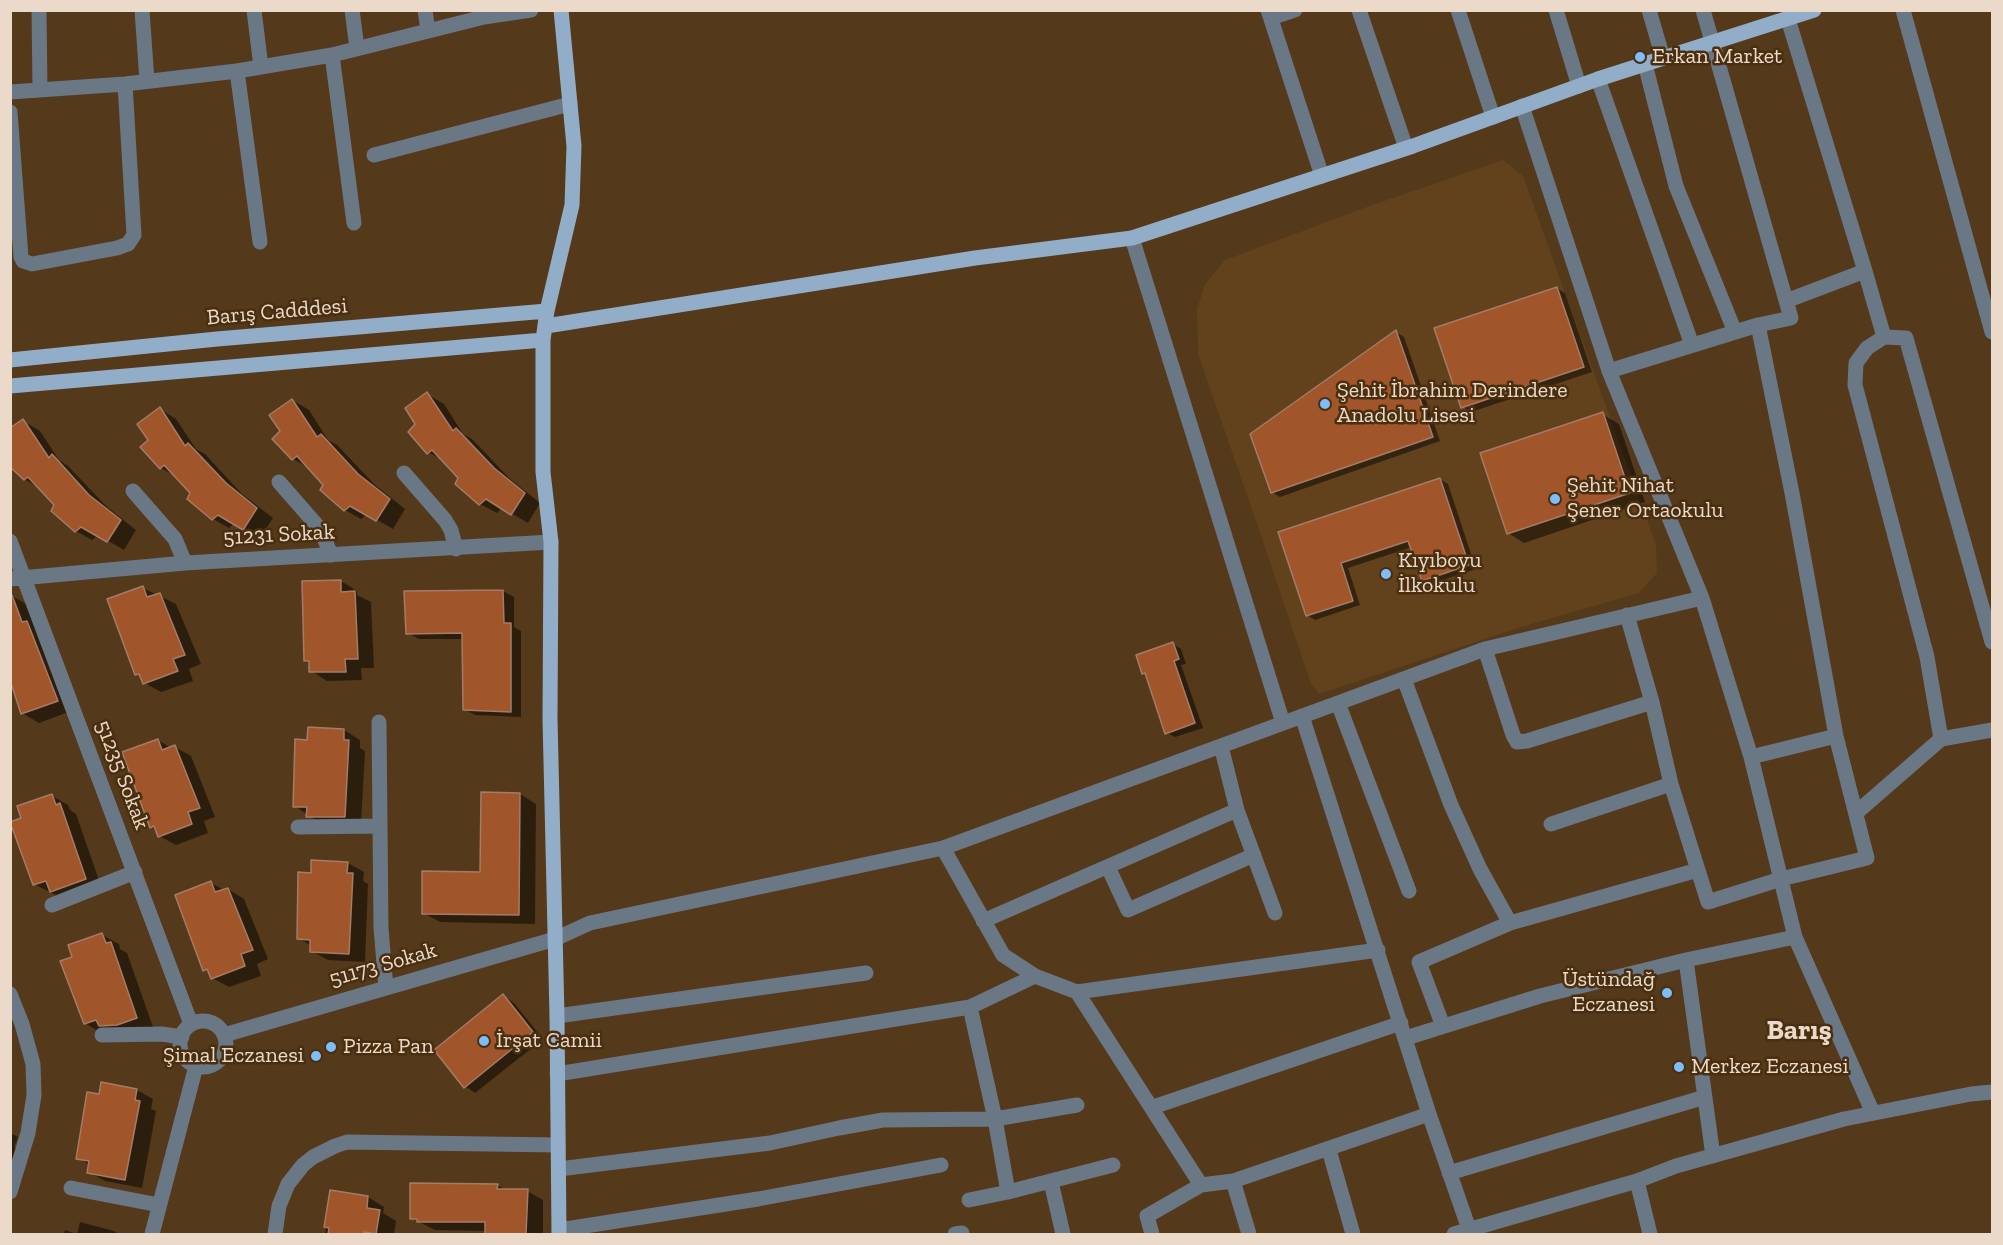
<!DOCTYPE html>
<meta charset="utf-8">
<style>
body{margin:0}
#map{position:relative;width:2003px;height:1245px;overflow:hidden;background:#54391a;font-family:"Zilla Slab",serif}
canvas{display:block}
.frame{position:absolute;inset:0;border:12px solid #ebdac9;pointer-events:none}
</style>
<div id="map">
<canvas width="2003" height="1245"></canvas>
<div class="frame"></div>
</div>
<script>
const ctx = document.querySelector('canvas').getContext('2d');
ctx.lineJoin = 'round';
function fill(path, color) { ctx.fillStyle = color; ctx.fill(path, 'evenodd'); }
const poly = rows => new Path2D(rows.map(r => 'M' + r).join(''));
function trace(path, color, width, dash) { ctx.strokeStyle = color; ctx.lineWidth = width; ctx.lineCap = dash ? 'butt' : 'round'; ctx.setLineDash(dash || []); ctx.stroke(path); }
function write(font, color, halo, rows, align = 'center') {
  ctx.font = font + ' "Zilla Slab",serif'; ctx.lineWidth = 5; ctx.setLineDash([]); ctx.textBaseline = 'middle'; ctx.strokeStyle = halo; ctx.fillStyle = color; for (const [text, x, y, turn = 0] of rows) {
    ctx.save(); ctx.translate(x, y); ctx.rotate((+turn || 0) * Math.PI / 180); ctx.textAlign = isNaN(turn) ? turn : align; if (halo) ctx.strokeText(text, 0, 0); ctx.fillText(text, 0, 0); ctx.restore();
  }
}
const built = poly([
 [1503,160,1523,176,1656,545,1657,573,1639,593,1518,628,1319,694,1311,684,1256,521,1198,354,1197,309,1205,284,1225,260,1364,208]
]);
const shadow = poly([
 [1557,288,1565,293,1592,372,1471,412,1463,407],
 [1396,332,1404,337,1440,441,1280,497,1272,492],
 [427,394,444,404,463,434,472,439,510,479,540,503,528,523,502,508,497,513,480,504,446,462,428,452,417,425],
 [292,400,309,410,328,440,337,445,375,485,405,509,393,529,367,514,361,519,345,510,310,468,293,459,282,431],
 [160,409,176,419,196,449,205,454,242,494,273,518,260,538,235,523,229,528,213,519,177,477,161,468,150,440],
 [1602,414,1619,424,1645,502,1524,543,1508,533],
 [23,421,40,431,59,460,68,466,106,506,136,530,124,550,98,535,92,540,76,531,40,488,24,479],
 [1440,479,1448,484,1476,569,1431,584,1423,580,1412,547,1348,568,1360,605,1315,620,1307,615,1279,533],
 [341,581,357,591,357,595,371,602,374,668,361,668,362,680,327,681,311,671,311,664,305,661],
 [143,588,176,604,201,664,189,669,193,681,161,692,145,683,143,678,136,674],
 [503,591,514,597,514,627,521,631,521,717,475,715,464,709,463,639,419,639,408,633],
 [12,596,28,605,74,710,39,723,22,713],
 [1173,644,1181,649,1186,664,1181,665,1203,728,1175,737,1167,733,1147,675,1143,673],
 [344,730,360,740,360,748,365,751,361,825,324,826,295,806,308,741],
 [158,740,171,748,175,747,191,756,215,817,204,821,208,833,176,845,159,836,158,831,151,827],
 [483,794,520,794,536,804,535,924,440,922,423,913,482,874],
 [52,796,68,805,70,810,76,814,102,889,68,901,34,884,23,819],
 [348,863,364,872,363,881,368,884,365,962,328,960,311,951,312,946,298,938,312,874],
 [211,883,224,890,228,889,244,899,268,959,257,964,261,976,229,987,212,978,211,973,204,969],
 [102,935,119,944,120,949,127,953,153,1027,101,1033,85,1023,74,958],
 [504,996,514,1003,543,1039,475,1093,465,1086],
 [137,1090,153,1099,151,1109,156,1111,142,1188,105,1181,89,1172,90,1165,78,1158],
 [10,1133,18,1137,14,1147,18,1149,10,1167],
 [497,1185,506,1190,527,1191,543,1200,543,1234,487,1234,487,1231,435,1230,411,1218],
 [331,1192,368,1197,384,1207,383,1213,396,1221,394,1234,325,1234],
 [80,1222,114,1231,119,1234,64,1234,65,1230,77,1234]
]);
const building = poly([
 [1557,287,1584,367,1461,408,1434,328,1557,287],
 [1396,330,1433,437,1271,493,1250,434,1396,330],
 [427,392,453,431,456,428,494,468,525,493,511,515,486,499,479,505,455,484,458,478,432,450,427,454,408,432,415,424,405,408,427,392],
 [292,399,317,437,321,434,358,474,390,499,376,521,350,506,344,511,320,490,323,485,297,456,292,460,272,439,280,431,269,415,292,399],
 [160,407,185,446,188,443,226,483,257,508,243,530,218,515,212,520,187,499,190,493,164,465,160,469,140,447,148,440,137,424,160,407],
 [1603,412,1630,493,1507,534,1480,453,1603,412],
 [23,419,49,458,52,454,89,495,121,520,107,542,81,527,75,532,51,511,54,505,28,477,24,480,10,467,10,428,23,419],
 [1440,478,1469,565,1422,581,1408,541,1341,563,1353,601,1306,616,1278,532,1440,478],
 [341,580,341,592,355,591,358,659,345,659,346,672,309,672,309,661,304,661,302,581,341,580],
 [143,586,147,597,160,593,185,655,173,659,178,671,143,684,139,674,135,675,107,599,143,586],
 [503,590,504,623,511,623,511,712,463,710,462,633,406,634,404,591,503,590],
 [10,595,12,595,22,622,27,621,58,701,21,714,10,680,10,595],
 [1173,642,1179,659,1174,661,1195,723,1165,734,1145,673,1142,674,1136,655,1173,642],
 [308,727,344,729,344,740,349,740,345,817,306,817,307,807,293,807,295,739,307,740,308,727],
 [158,739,162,750,175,745,200,808,188,812,192,824,158,837,154,826,150,828,122,752,158,739],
 [481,792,520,793,519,915,422,914,422,871,480,872,481,792],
 [52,794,56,805,60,803,86,879,50,892,46,881,33,885,10,822,21,818,17,806,52,794],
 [311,860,348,862,347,873,353,873,349,954,310,952,310,940,297,939,298,872,311,873,311,860],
 [211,881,215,892,228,888,253,950,241,954,245,966,211,979,207,969,203,971,175,895,211,881],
 [102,933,106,943,111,942,137,1018,117,1025,99,1026,96,1020,84,1024,60,961,72,957,68,945,102,933],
 [503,994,533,1032,464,1088,434,1050,503,994],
 [101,1082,137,1089,135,1100,140,1101,125,1180,87,1173,89,1161,76,1159,87,1092,99,1094,101,1082],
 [410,1183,498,1184,497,1189,528,1189,526,1234,485,1234,485,1222,417,1222,417,1219,410,1219,410,1183],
 [330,1190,368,1196,367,1208,380,1210,376,1234,364,1232,364,1234,328,1234,329,1228,324,1227,330,1190]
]);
const minor = poly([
 [39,10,40,89],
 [142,10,147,81],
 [254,10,261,67],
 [352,10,357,48],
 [425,10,428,31],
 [1268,10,1322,176],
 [1359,10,1406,148],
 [1458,10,1493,117],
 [1556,10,1579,86],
 [1649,10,1663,58],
 [1903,10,1992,332],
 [1271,18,1295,10],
 [1788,19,1865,271,1884,337,1867,348,1856,363,1855,385,1927,657,1941,739],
 [332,55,354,223],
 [1645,64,1676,186,1735,332],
 [237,71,260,242],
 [1598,79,1692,345],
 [10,92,125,84,237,71,332,55,484,17,531,10],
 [1522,106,1609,371,1702,598,1751,757,1795,937,1873,1113],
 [10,112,21,257,23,261,32,264,117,248,128,244,134,235,125,84],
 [374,155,570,104],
 [1132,238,1283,723],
 [1786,301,1865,271],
 [1884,337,1906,338,1992,642],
 [1609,371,1758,325,1791,318,1703,10],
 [404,473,445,520,451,530,456,549],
 [279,482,321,530,331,555],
 [133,491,175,539,185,563],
 [10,541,191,1024],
 [10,579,185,563,551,542],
 [1627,615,1652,702,1671,784,1708,902,1781,879,1867,858,1836,736,1792,493,1758,325],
 [1485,649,1513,735,1517,742,1527,741,1652,702],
 [1404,679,1451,805,1480,869,1510,923],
 [1338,703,1409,891],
 [1302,716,1429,1114,1469,1229],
 [379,722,381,928,386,988],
 [1221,746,1237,810,1275,913],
 [1751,757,1836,736],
 [1856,813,1941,739,1992,730],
 [1551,824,1671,784],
 [298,827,380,826],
 [943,848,1003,955,1035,976,1077,992,1201,1185,1233,1181,1429,1114],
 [1108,867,1128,910,1254,855],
 [52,905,135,872],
 [983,921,1237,810],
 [1686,960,1713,1156],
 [1077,992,1378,950],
 [10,994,22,1024,33,1064,34,1095,28,1133,10,1192],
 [970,1007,995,1119,1008,1192],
 [557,1016,866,973],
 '180 1044a23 23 0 1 1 46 0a23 23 0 1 1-46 0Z',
 [1443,1026,1419,962,1510,923,1698,870],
 [102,1035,162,1034,182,1037],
 [224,1035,555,939,590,923,943,848,1485,649,1702,598],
 [1406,1038,1540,996,1686,960,1795,937],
 [557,1074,970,1007,1035,976],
 [1153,1107,1401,1023],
 [1329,1150,1353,1234],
 [559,1169,770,1143,839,1128,883,1120,995,1119,1077,1105],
 [1449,1173,1705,1097],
 [1233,1181,1249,1234],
 [1637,1181,1650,1234],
 [1051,1182,1063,1234],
 [71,1188,159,1205],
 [969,1200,1008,1192,1113,1165],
 [559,1230,758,1199,941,1165],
 [152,1234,196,1066],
 [275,1234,279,1206,288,1184,303,1165,313,1157,335,1146,347,1142,558,1145],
 [955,1234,962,1233],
 [1152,1234,1147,1216,1201,1185],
 [1454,1234,1637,1181,1676,1166,1844,1119,1971,1094,1992,1092]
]);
const major = poly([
 [546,326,975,258,1132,238,1413,146,1598,79,1814,10],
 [10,360,217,339,547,311],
 [10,386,543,340],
 [559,1234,557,1016,550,719,551,542,543,472,543,340,547,311,572,205,574,146,561,10]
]);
const markers = [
 [1640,57,6,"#7ebdf9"],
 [1325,404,6,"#7ebdf9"],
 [1555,499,6,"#7ebdf9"],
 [1386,574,6,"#7ebdf9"],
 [1667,993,6,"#7ebdf9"],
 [484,1041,6,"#7ebdf9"],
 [331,1047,6,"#7ebdf9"],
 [316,1056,6,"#7ebdf9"],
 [1679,1067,6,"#7ebdf9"]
];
const poiNames = [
 ["Erkan Market",1652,57],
 ["Şehit İbrahim Derindere",1337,391],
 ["Anadolu Lisesi",1337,416],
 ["Şehit Nihat",1567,486],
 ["Şener Ortaokulu",1567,511],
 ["Kıyıboyu",1398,561],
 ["İlkokulu",1398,586],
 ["Üstündağ",1655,980,"right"],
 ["Eczanesi",1655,1005,"right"],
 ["İrşat Camii",496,1041],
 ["Pizza Pan",343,1047],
 ["Şimal Eczanesi",304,1056,"right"],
 ["Merkez Eczanesi",1691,1067]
];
const streetNames = [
 ["Barış Cadddesi",277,312,-5],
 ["51231 Sokak",279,535,-3],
 ["51235 Sokak",122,775,69],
 ["51173 Sokak",383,965,-16]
];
const districtNames = [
 ["Barış",1799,1031]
];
fill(built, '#62421c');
fill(shadow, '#0007');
fill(building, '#a1552b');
trace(building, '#a47c67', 1.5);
trace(minor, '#6a7785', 15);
trace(major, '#91adc8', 15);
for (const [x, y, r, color] of markers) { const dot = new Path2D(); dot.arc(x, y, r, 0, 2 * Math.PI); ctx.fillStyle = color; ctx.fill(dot); trace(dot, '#492f0f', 2); }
write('22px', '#ebdac9', '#492f0f', poiNames, 'left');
write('22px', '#ebdac9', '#492f0f', streetNames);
write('bold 28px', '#ebdac9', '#492f0f', districtNames);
</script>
